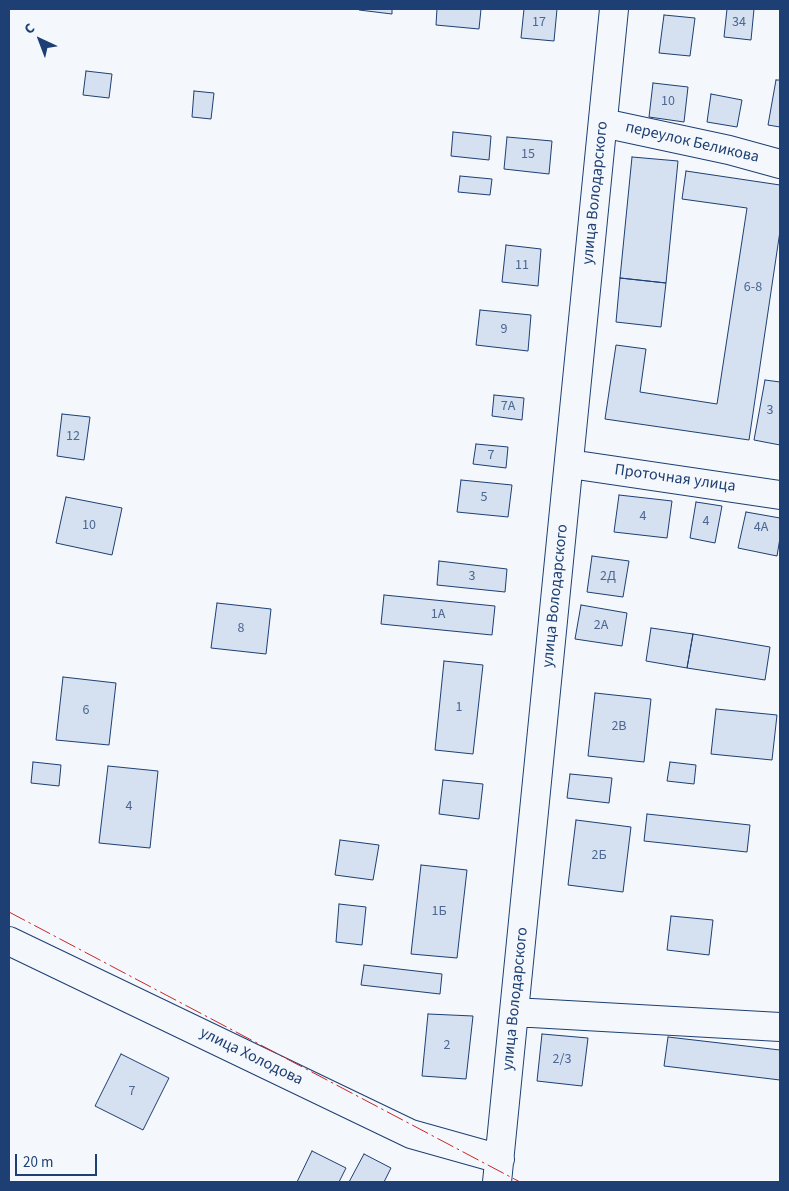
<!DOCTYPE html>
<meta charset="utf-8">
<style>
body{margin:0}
#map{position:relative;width:789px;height:1191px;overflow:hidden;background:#f4f7fb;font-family:"Source Sans 3",sans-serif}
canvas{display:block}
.frame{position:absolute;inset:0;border:10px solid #1d3f73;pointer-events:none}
.north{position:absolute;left:15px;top:15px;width:50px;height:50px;-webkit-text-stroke:4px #f4f7fb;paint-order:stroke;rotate:317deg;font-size:14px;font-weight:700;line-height:20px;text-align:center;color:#1d3f73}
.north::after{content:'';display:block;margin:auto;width:18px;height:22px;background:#1d3f73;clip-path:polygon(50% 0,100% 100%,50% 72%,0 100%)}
.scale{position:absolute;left:15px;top:1154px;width:82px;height:22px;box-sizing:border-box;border:2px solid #1d3f73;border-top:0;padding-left:6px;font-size:15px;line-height:18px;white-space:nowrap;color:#1d3f73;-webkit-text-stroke:4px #f4f7fb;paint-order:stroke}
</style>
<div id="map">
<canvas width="789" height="1191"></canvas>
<div class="frame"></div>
<div class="north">С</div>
<div class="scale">20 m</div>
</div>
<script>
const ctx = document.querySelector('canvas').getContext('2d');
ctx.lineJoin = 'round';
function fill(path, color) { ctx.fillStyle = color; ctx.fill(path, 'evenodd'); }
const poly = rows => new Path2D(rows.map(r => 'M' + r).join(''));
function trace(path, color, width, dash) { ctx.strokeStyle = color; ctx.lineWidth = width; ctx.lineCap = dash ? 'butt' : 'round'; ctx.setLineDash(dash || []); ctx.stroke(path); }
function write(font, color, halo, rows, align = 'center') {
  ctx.font = font + ' "Source Sans 3",sans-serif'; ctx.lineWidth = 4; ctx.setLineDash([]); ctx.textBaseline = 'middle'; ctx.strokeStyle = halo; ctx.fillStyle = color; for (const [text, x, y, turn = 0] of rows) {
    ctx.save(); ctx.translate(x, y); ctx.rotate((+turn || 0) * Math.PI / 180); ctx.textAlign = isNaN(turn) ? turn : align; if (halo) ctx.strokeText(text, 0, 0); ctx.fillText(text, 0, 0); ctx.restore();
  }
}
const building = poly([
 [359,9,392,9,392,14,359,10,359,9],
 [437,9,481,9,479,29,436,25,437,9],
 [524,9,557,9,554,41,521,38,524,9],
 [727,9,754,9,751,40,724,37,727,9],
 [664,15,695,18,690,56,659,53,664,15],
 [86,71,112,74,109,98,83,95,86,71],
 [776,80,780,80,780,127,768,125,776,80],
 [653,83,688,87,684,122,649,117,653,83],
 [194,91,214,93,211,119,192,117,194,91],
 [711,94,742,100,737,127,707,122,711,94],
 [453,132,491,136,489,160,451,156,453,132],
 [507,137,552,141,549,174,504,169,507,137],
 [632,157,678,161,666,283,620,278,632,157],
 [686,171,780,185,780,231,749,440,605,419,616,345,646,349,640,392,717,404,747,208,682,199,686,171],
 [460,176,492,179,490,195,458,192,460,176],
 [506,245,541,249,538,286,502,282,506,245],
 [620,278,666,283,661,327,616,322,620,278],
 [480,310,531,315,528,351,476,345,480,310],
 [765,380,780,382,780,445,754,440,765,380],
 [494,395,524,398,522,420,492,416,494,395],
 [62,414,90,417,84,460,57,456,62,414],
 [476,444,508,447,506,468,473,464,476,444],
 [461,480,512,485,508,517,457,512,461,480],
 [619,495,672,501,667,538,614,532,619,495],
 [66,497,122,508,112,555,56,543,66,497],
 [696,502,722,506,715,543,690,538,696,502],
 [746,512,780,518,780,538,777,556,738,548,746,512],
 [592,556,629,561,623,597,587,592,592,556],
 [439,561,507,569,505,592,437,585,439,561],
 [384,595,495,606,492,635,381,624,384,595],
 [217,603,271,609,266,654,211,648,217,603],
 [581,605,627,613,622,646,575,639,581,605],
 [651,628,693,634,687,668,646,661,651,628],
 [693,634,770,647,765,680,687,668,693,634],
 [444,661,483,665,473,754,435,750,444,661],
 [63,677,116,683,109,745,56,740,63,677],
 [595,693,651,699,644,762,588,756,595,693],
 [716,709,777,715,772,760,711,754,716,709],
 [33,762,61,765,59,786,31,783,33,762],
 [670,762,696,765,694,784,667,781,670,762],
 [108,766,158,771,150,848,99,843,108,766],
 [570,774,612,778,609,803,567,798,570,774],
 [443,780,483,784,479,819,439,814,443,780],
 [647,814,750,825,747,852,644,841,647,814],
 [576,820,631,827,623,892,568,885,576,820],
 [340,840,379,845,373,880,335,875,340,840],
 [421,865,467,870,457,958,411,954,421,865],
 [339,904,366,907,362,945,336,942,339,904],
 [671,916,713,920,709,955,667,950,671,916],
 [364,965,442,974,440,994,361,985,364,965],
 [428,1014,473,1016,466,1079,422,1076,428,1014],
 [542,1034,588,1038,582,1086,537,1081,542,1034],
 [668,1037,780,1050,780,1080,664,1066,668,1037],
 [121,1054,169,1078,143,1130,95,1106,121,1054],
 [312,1151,346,1168,339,1182,297,1182,312,1151],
 [364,1154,391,1168,384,1182,349,1182,364,1154]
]);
const minor = poly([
 [603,123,729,150,780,164],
 [570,464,780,495],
 [9,941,411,1134,500,1159],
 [514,1012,780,1027],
 [497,1182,614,9]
]);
const power = poly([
 [9,912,520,1182]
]);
const numberNames = [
 ["17",539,23],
 ["34",739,23],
 ["10",668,102],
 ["15",528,155],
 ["11",522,266],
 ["6-8",753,288],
 ["9",504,330],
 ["7А",508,407],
 ["3",770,411],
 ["12",73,437],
 ["7",491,456],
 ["5",484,498],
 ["4",643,517],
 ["4",706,522],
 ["10",89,526],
 ["4А",761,528],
 ["3",472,577],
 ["2Д",608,577],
 ["1А",438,615],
 ["2А",601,626],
 ["8",241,629],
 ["1",459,708],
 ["6",86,711],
 ["2В",619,727],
 ["4",129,807],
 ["2Б",599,856],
 ["1Б",439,912],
 ["2",447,1046],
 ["2/3",562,1060],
 ["7",132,1092]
];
const streetNames = [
 ["переулок Беликова",692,143,13],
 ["улица Володарского",596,193,-84],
 ["Проточная улица",675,479,8],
 ["улица Володарского",556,596,-84],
 ["улица Володарского",516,999,-84],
 ["улица Холодова",251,1057,26]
];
fill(building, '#d5e0f0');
trace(building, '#1d3f73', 1);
trace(minor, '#1d3f73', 30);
trace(minor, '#f4f7fb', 28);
trace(power, '#c62828', 1, [18, 4, 2.5, 4]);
write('14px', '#4b6792', null, numberNames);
write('16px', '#1d3f73', '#f4f7fb', streetNames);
</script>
